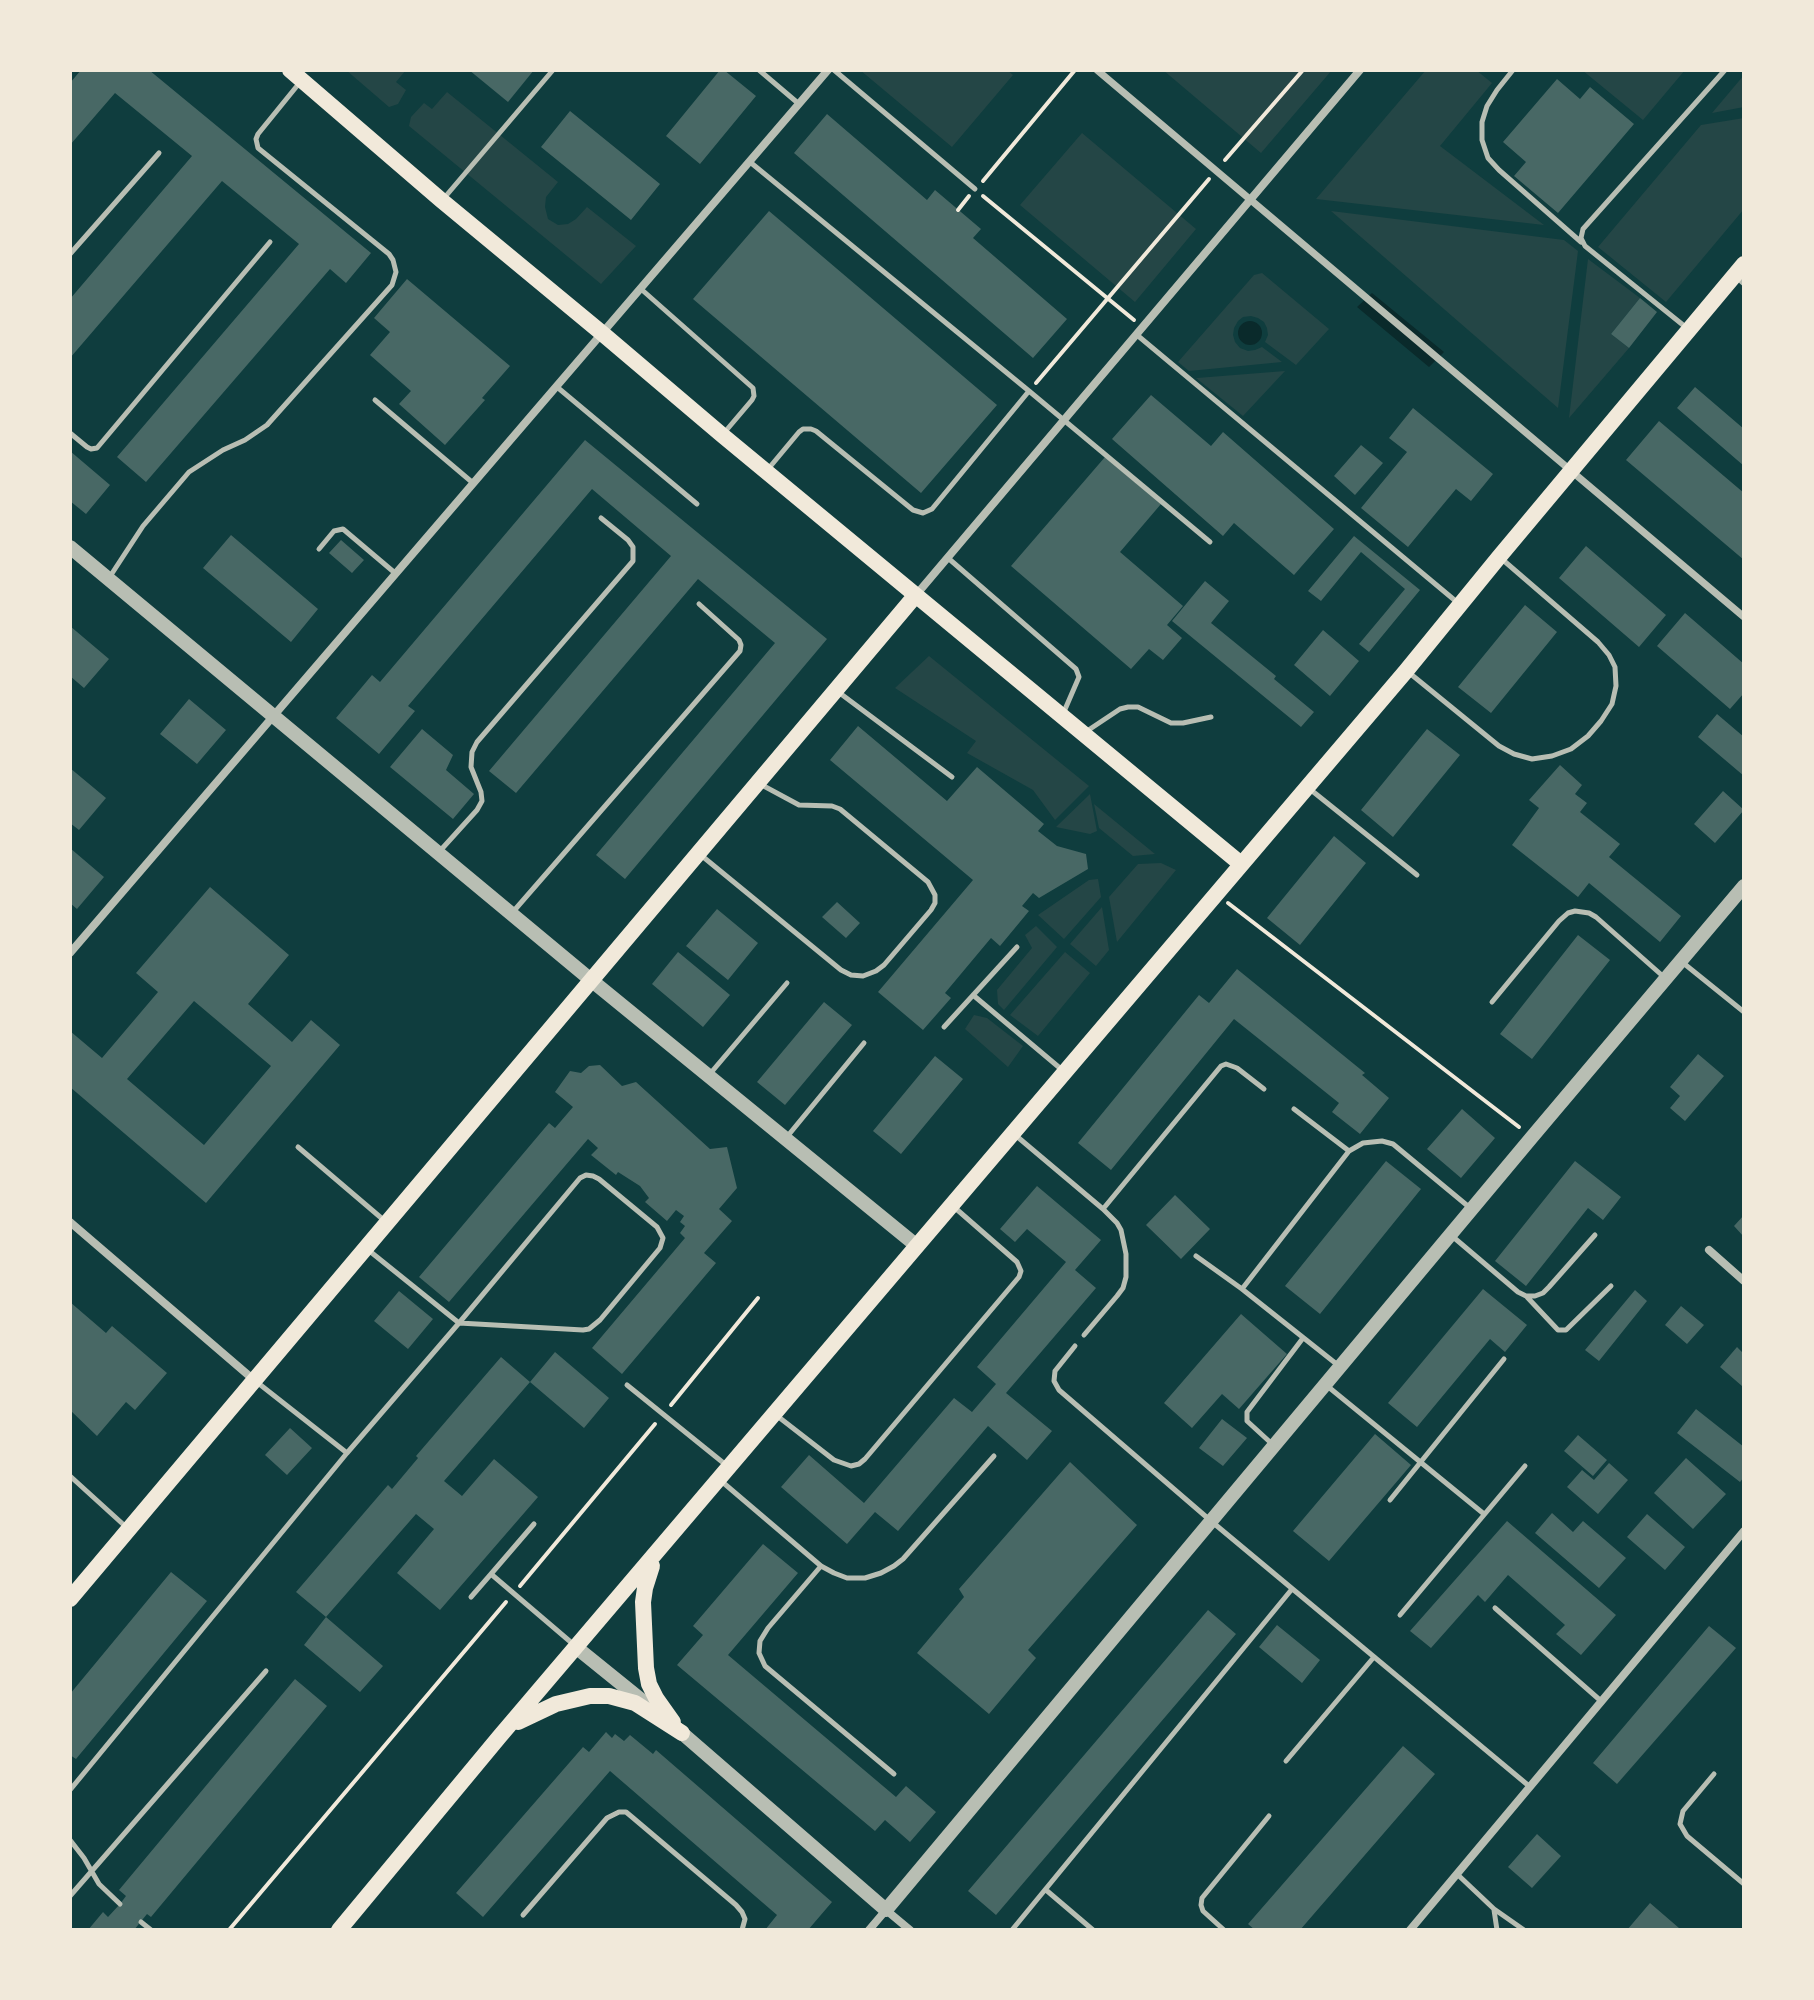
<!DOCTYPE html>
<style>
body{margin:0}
#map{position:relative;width:1814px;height:2000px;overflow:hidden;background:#0f3d3e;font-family:"IBM Plex Serif",serif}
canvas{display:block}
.frame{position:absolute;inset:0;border:72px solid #f1e9da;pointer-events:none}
</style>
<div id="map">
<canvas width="1814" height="2000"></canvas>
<div class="frame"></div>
</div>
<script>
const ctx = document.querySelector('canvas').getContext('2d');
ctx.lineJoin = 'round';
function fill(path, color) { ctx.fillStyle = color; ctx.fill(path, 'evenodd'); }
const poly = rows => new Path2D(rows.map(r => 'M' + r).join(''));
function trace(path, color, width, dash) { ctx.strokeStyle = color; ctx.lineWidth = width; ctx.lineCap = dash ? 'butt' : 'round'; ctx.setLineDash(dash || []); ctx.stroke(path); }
const green = poly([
 [346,70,406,70,396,82,406,90,398,104,389,107],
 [860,70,1007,70,1013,75,952,147],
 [1163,70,1332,70,1261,153],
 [1426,70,1476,70,1492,83,1440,146,1544,225,1316,199],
 [1582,70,1685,70,1643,120],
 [1744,75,1744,107,1712,113],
 [447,92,558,182,546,197,545,207,548,219,558,225,568,224,576,219,587,207,636,246,601,284,409,126,411,117,424,103,432,109],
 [1744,118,1744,209,1666,302,1598,247,1701,125],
 [1082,133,1196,229,1135,302,1020,205],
 [1331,211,1564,240,1578,251,1558,408],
 [1588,259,1640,298,1611,334,1629,348,1569,418],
 [1262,273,1329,329,1296,365,1265,342,1268,335,1267,328,1264,322,1258,318,1251,316,1243,317,1238,321,1234,328,1233,335,1235,342,1240,348,1248,351,1255,350,1262,347,1282,362,1189,371,1178,362,1254,275],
 [1285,371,1243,416,1196,378,1197,378],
 [929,656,1089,786,1055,820,1033,790,967,753,976,741,895,688],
 [1090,794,1097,831,1090,834,1056,827],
 [1094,804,1155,854,1133,856,1099,828],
 [1161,863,1176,870,1117,942,1109,897,1138,864],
 [1098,879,1101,897,1064,939,1038,915,1089,880],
 [1102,907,1109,950,1096,966,1070,944],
 [1036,926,1057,947,1004,1010,998,1004,997,990,1032,948,1025,935],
 [1065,952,1090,973,1038,1036,1010,1015],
 [974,1015,987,1018,1023,1046,1008,1067,965,1029]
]);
const water = poly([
 [1372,293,1444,352,1429,367,1357,307],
 '1238 333a12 12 0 1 1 24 0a12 12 0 1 1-24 0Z'
]);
const building = poly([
 [81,70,149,70,371,253,346,283,330,269,146,482,117,457,299,244,222,181,70,358,70,299,192,156,115,93,70,145,70,83],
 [469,70,534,70,508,102],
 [720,70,724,70,756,96,700,164,666,136],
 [1557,79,1580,99,1590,87,1634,124,1558,213,1514,176,1526,162,1503,142],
 [570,111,660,184,631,220,541,147],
 [827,114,927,200,935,190,981,229,973,238,1067,319,1033,358,794,153],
 [769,211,997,405,921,493,693,299],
 [407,279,510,366,482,398,485,400,445,445,399,404,411,391,370,355,390,332,374,318],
 [1640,298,1657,312,1629,348,1611,334],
 [1695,387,1744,429,1744,466,1677,408],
 [1151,395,1211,446,1223,432,1334,529,1294,575,1234,523,1223,536,1112,439],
 [1413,408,1493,474,1471,501,1456,489,1408,547,1361,508,1407,452,1389,438],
 [1659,421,1744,493,1744,560,1626,460],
 [585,440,827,639,625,879,596,855,775,643,698,579,516,793,489,771,671,556,592,489,408,706,415,711,379,754,336,718,372,675,380,682],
 [1361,445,1383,463,1355,495,1334,476],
 [70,451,110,485,86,514,70,501],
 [1105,457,1161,504,1120,552,1183,606,1167,625,1182,638,1163,660,1149,649,1131,669,1011,566],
 [231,535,318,609,291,642,203,568],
 [1354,536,1420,590,1369,652,1359,644,1405,589,1361,552,1321,601,1308,591],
 [341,540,364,560,352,573,329,553],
 [1586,546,1666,615,1639,647,1559,578],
 [1205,581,1229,601,1211,623,1276,676,1274,679,1314,712,1301,727,1172,621],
 [1525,605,1557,632,1491,713,1458,687],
 [1685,613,1744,664,1744,693,1730,709,1657,646],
 [70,626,109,659,84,688,70,676],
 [1323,630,1359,661,1330,696,1294,665],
 [189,699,226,730,197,764,160,734],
 [1717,714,1744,737,1744,776,1698,737],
 [858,726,947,801,977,767,1044,824,1038,831,1057,846,1086,854,1088,869,1039,898,1033,893,1022,906,1029,911,1000,946,991,938,945,993,951,998,923,1030,878,992,973,880,830,760],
 [422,729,453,755,446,770,474,794,453,819,390,767],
 [1427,729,1460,755,1393,837,1361,810],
 [1560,765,1582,785,1575,794,1587,803,1580,812,1620,844,1609,857,1681,916,1660,942,1589,883,1578,897,1512,845,1539,808,1529,800],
 [70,768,106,798,79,830,70,823],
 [1723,791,1744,810,1715,843,1694,824],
 [1334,836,1366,863,1300,945,1267,918],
 [70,848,104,877,77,909,70,903],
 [210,887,289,955,248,1004,292,1042,311,1020,340,1045,206,1203,70,1087,70,1031,102,1058,158,992,136,973],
 [194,1001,271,1066,204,1145,127,1079],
 [837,902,860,923,846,938,822,917],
 [717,909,758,943,728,980,686,946],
 [1578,935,1610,960,1532,1059,1500,1034],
 [678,952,730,995,703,1027,652,984],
 [1237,969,1365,1073,1362,1075,1389,1098,1360,1134,1332,1112,1339,1103,1234,1019,1111,1170,1078,1143,1199,995,1209,1003],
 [824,1002,852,1025,785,1105,757,1082],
 [1698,1054,1724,1076,1685,1121,1670,1108,1680,1096,1670,1087],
 [935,1056,963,1079,901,1154,873,1131],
 [600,1065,622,1086,636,1082,710,1149,727,1147,737,1188,719,1209,732,1221,704,1253,716,1263,622,1374,592,1348,685,1238,680,1233,685,1226,680,1222,684,1216,676,1210,667,1221,645,1202,649,1198,640,1186,618,1172,616,1175,591,1155,598,1148,588,1139,449,1302,419,1277,549,1123,555,1128,573,1107,555,1092,570,1071,581,1073,589,1066],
 [1462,1109,1495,1138,1461,1178,1427,1149],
 [1386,1161,1421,1189,1320,1314,1285,1286],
 [1575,1161,1621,1197,1603,1220,1588,1208,1526,1286,1495,1261],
 [1037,1186,1101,1240,1075,1270,1096,1288,1006,1393,1052,1431,1027,1460,988,1426,898,1531,875,1512,847,1544,781,1487,809,1455,864,1503,954,1398,972,1412,996,1384,977,1367,1066,1262,1027,1229,1015,1242,1000,1229],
 [1175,1195,1210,1229,1181,1259,1146,1225],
 [1744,1215,1744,1237,1734,1226],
 [1483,1289,1527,1325,1505,1352,1490,1339,1417,1427,1388,1403],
 [1635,1290,1647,1301,1599,1361,1585,1350],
 [399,1291,433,1319,408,1349,374,1321],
 [70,1302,106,1333,112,1326,167,1373,135,1410,126,1402,97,1436,70,1410],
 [1681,1306,1704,1325,1687,1344,1665,1325],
 [1241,1314,1287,1354,1239,1409,1222,1394,1192,1428,1164,1403],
 [1737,1347,1744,1354,1744,1384,1742,1386,1720,1367],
 [555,1352,609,1398,584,1428,530,1382],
 [501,1357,530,1382,444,1481,462,1496,494,1459,538,1497,440,1610,397,1573,434,1529,416,1514,326,1617,296,1592,388,1485,392,1489,418,1458,416,1456],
 [1696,1409,1744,1447,1744,1477,1740,1482,1677,1433],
 [1222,1419,1247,1438,1223,1466,1199,1448],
 [290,1428,312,1448,287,1475,265,1455],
 [1375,1434,1411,1465,1329,1561,1293,1531],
 [1578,1435,1607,1460,1593,1476,1564,1451],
 [1686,1458,1726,1494,1693,1529,1654,1493],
 [1070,1462,1137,1525,1028,1650,1036,1658,989,1714,917,1653,964,1597,959,1589],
 [1609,1463,1628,1480,1598,1514,1567,1487,1582,1470,1594,1480],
 [1552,1513,1573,1532,1583,1521,1626,1558,1599,1588,1535,1533],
 [1647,1514,1685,1547,1665,1570,1627,1537],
 [1507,1521,1616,1615,1581,1655,1556,1634,1565,1625,1508,1575,1485,1602,1478,1595,1431,1648,1410,1631],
 [763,1544,798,1573,728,1655,896,1797,906,1786,936,1812,910,1842,885,1820,875,1831,677,1665,703,1635,693,1626],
 [171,1572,207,1601,76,1759,70,1755,70,1694],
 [1208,1610,1236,1634,996,1915,968,1891],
 [326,1617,383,1666,360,1692,304,1645],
 [1277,1625,1320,1660,1302,1683,1259,1647],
 [1709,1626,1736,1648,1617,1784,1593,1763],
 [295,1679,327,1706,151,1917,147,1914,134,1930,88,1930,103,1912,108,1917,120,1904,126,1896,119,1890],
 [606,1732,612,1738,615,1734,624,1741,630,1735,653,1754,656,1750,832,1902,808,1930,765,1930,777,1915,610,1771,483,1917,456,1893,583,1747,589,1752],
 [1403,1746,1435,1774,1300,1930,1255,1930,1248,1924],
 [1537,1834,1561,1856,1532,1888,1508,1867],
 [1650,1903,1679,1928,1677,1930,1627,1930]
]);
const path = poly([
 [1225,160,1303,70],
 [983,181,1075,70],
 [983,196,1134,320],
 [958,210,969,196],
 [1036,383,1209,179],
 [1228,903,1519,1127],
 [671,1405,758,1298],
 [520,1586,655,1424],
 [229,1930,506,1602]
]);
const service = poly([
 [759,70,799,104],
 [834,70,975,189],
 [1513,70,1497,90,1487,106,1482,122,1482,140,1488,158,1499,170,1581,242],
 [750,162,1029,391],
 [445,197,553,70],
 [70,254,159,153],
 [1735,276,1744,284],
 [641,289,753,388,754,396,752,400,724,433],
 [1688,329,1585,246,1581,238,1583,229,1725,70],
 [1137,335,1458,603],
 [557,387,697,504],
 [375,400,473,483],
 [70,433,87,447,91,449,97,448,270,242],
 [769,468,799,432,803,429,811,429,816,431,913,510,923,513,932,509,1029,391,1210,542],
 [319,549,334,531,343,529,395,573],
 [948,558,1076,669,1079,677,1063,714],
 [109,578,143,526,189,472,223,450,245,440,267,425,392,285,396,272,393,260,389,254,258,148,256,139,258,134,301,81],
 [1407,671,1499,746,1514,754,1532,759,1552,756,1571,749,1588,736,1601,721,1612,704,1616,686,1615,667,1609,655,1598,642,1503,560],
 [837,691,952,777],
 [1087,731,1120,709,1128,707,1138,707,1171,723,1183,723,1211,717],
 [1311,790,1417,875],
 [439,852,477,810,482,801,481,792,471,767,472,752,477,742,633,561,633,547,628,540,601,518],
 [702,856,841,970,851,975,863,976,876,971,884,965,931,910,935,903,935,895,928,882,840,809,832,806,799,805,760,784],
 [512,913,740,651,741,645,739,640,699,604],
 [1682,962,1744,1012],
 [973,995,1061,1069],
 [1492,1002,1559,921,1568,913,1575,911,1589,913,1596,917,1665,978],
 [944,1027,1017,947],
 [709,1075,787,983],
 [1294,1109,1349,1151,1363,1143,1382,1141,1393,1144,1469,1207],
 [1014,1134,1103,1209,1221,1066,1226,1064,1237,1068,1264,1089],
 [786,1138,864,1043],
 [298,1147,386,1222],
 [1452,1236,1518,1292,1526,1296,1535,1296,1543,1293,1549,1287,1595,1235],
 [1196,1256,1242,1289],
 [1527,1297,1558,1330,1566,1330,1611,1286],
 [1084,1335,1117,1296,1123,1288,1126,1277,1126,1254,1121,1230,1117,1223,1103,1209],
 [1075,1346,1055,1371,1054,1381,1059,1390,1211,1521,1529,1786],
 [1339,1366,1242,1289,1349,1151],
 [258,1383,347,1453,459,1323,580,1178,586,1175,593,1176,599,1179,657,1227,663,1238,660,1248,600,1320,589,1329,583,1330,459,1323,367,1249],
 [627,1385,726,1465],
 [1326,1385,1484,1514],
 [776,1415,834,1460,851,1466,859,1464,865,1459,1019,1277,1021,1271,1017,1262,954,1207],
 [1271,1443,1247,1421,1247,1412,1303,1338],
 [70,1476,125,1526],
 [720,1480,821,1566,768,1628,760,1641,759,1653,765,1666,894,1774],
 [1390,1500,1504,1359],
 [821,1566,834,1573,847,1578,865,1578,881,1573,894,1566,903,1559,994,1456],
 [491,1574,534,1524],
 [471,1597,491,1574,573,1644],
 [1495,1608,1601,1701],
 [1400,1615,1525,1466],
 [1286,1761,1374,1657],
 [1714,1774,1683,1811,1680,1824,1687,1836,1744,1884],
 [70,1790,347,1453],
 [70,1840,84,1858,99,1884,120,1904],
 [1457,1874,1494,1909,1524,1930],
 [1046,1890,1093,1930],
 [70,1896,266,1671],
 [1494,1910,1497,1930],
 [523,1915,607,1818,619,1812,626,1812,632,1817,736,1905,742,1912,745,1919,742,1930],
 [141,1922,151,1930],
 [1012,1930,1292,1589],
 [1224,1930,1203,1911,1201,1905,1202,1898,1269,1816]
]);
const pedestrian = poly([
 [1097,70,1744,617]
]);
const minor = poly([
 [916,595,1360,70],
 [70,953,828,70],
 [70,1222,254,1380],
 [1709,1250,1744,1281],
 [869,1930,886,1910,910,1930],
 [1410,1930,1744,1531]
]);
const tertiary = poly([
 [70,547,591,980,917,1246],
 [577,1648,650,1707],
 [675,1727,886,1910,1532,1137,1744,886]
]);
const secondary = poly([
 [290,70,441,200,603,334,722,435,1241,864],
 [70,1599,915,596]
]);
const primary = poly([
 [652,1566,645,1588,643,1602,646,1668,649,1684,656,1698,673,1722],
 [518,1722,556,1704,590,1696,609,1696,635,1703,682,1733],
 [339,1930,500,1736,1406,671,1499,557,1744,264]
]);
fill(green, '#244646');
fill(water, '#0a2a2b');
fill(building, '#486865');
trace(path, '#f1e9da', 4);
trace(service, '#b8beb3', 5);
trace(pedestrian, '#b8beb3', 7);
trace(minor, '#b8beb3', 8);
trace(tertiary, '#b8beb3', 14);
trace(secondary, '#f1e9da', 16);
trace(primary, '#f1e9da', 16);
</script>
